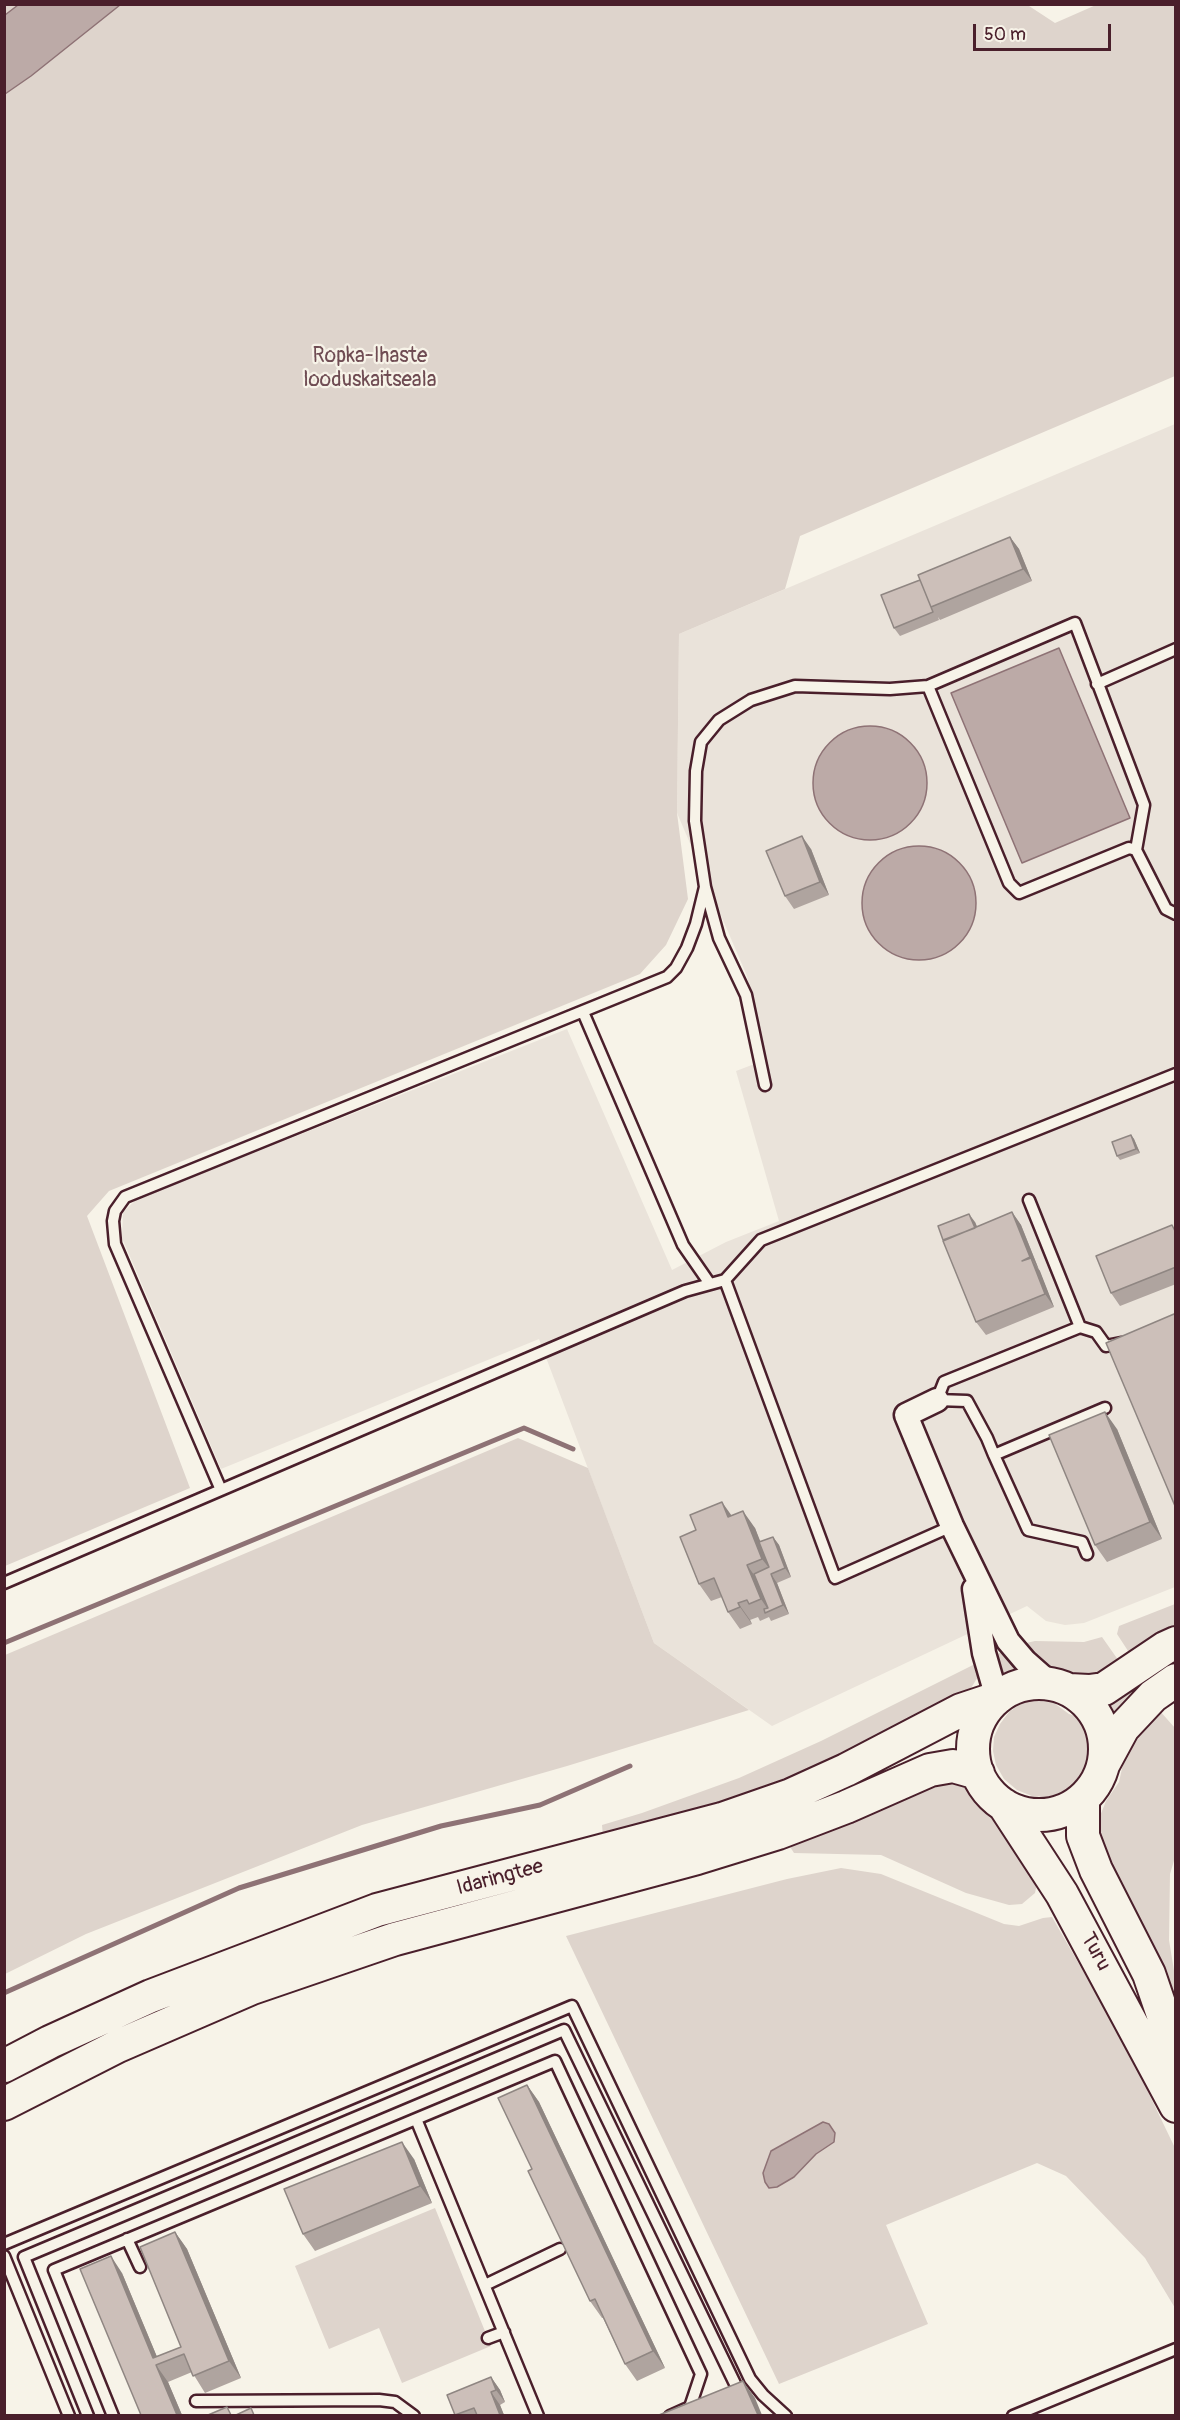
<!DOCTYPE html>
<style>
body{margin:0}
#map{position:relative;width:1180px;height:2420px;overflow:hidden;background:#f7f3e8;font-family:Pangolin,sans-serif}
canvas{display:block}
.frame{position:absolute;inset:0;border:6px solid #4a1f2b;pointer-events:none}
.scale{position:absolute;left:973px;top:24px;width:138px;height:27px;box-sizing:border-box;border:3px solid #4a1f2b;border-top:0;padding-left:8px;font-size:18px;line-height:21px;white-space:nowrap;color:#4a1f2b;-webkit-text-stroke:4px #f7f3e8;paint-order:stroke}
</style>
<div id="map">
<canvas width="1180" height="2420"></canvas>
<div class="frame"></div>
<div class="scale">50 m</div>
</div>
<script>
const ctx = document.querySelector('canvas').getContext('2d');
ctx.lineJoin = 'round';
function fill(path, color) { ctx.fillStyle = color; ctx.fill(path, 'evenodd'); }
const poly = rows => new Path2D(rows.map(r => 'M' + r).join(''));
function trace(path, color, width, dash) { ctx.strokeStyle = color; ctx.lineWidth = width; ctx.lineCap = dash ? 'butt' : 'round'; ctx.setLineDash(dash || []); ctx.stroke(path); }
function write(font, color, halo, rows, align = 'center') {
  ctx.font = font + ' Pangolin,sans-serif'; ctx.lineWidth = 4.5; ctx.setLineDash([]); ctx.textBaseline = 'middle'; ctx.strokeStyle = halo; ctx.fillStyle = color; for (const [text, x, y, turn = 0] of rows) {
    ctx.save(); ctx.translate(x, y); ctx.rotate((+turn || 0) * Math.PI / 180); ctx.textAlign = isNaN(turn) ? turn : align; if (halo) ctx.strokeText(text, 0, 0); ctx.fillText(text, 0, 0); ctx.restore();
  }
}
const built = poly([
 [1175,424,1175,1587,1084,1623,1065,1625,1046,1621,1027,1606,772,1726,654,1643,539,1339,221,1469,122,1238,123,1212,137,1199,567,1029,672,1270,726,1242,779,1221,736,1071,765,1060,747,976,677,813,679,634]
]);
const green = poly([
 [120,4,1026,4,1055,23,1096,5,1176,5,1175,376,800,536,785,589,679,634,677,813,688,899,666,945,640,974,109,1191,87,1216,190,1488,5,1566,4,5,37,5,74,41],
 [518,1438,588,1468,654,1643,749,1710,567,1766,362,1825,86,1934,5,1974,5,1655],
 [1175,1604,1175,1629,1132,1657,1117,1634,1119,1626],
 [1102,1637,1121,1664,1096,1678,1077,1676,1055,1669,1036,1657,1022,1644,1035,1641,1084,1642],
 [1007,1649,1021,1670,1002,1677,994,1656],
 [977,1663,979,1675,968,1693,912,1725,789,1779,729,1801,603,1836,602,1825,642,1813,739,1778,821,1741],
 [1134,1681,1145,1693,1111,1727,1102,1707],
 [1034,1700,1054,1703,1069,1714,1086,1719,1092,1736,1091,1753,1087,1769,1078,1782,1064,1792,1048,1797,1032,1796,1017,1790,1004,1779,996,1765,993,1751,994,1737,1000,1724,1009,1712,1020,1704],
 [1159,1710,1175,1728,1176,1854,1170,1874,1169,1940,1175,1977,1175,2008,1104,1856,1099,1830,1100,1816,1106,1801,1119,1782,1126,1750],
 [943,1780,964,1786,991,1810,1039,1873,1035,1893,1022,1904,1009,1905,966,1893,881,1855,794,1853,787,1842],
 [841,1868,881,1874,1004,1924,1019,1926,1043,1918,1052,1917,1125,2044,1175,2148,1175,2308,1145,2258,1066,2176,1037,2163,886,2225,928,2324,779,2384,566,1936,787,1879],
 [435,2208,491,2346,402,2383,379,2328,329,2349,295,2266]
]);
const water = poly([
 [18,5,18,4,120,5,31,76,5,94,5,15,18,5],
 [1059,648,1130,818,1022,863,951,693,1059,648],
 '813 783a57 57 0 1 1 114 0a57 57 0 1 1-114 0Z',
 '862 903a57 57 0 1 1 114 0a57 57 0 1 1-114 0Z',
 [823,2122,829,2124,835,2133,834,2142,816,2154,794,2177,777,2187,769,2188,765,2182,763,2173,771,2151,823,2122]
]);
const stream = poly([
 [4,1643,524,1428,573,1449],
 [4,1993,239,1888,441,1826,540,1805,630,1766]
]);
const service = poly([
 [1097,684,1176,649],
 [1136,850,1129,848,1019,893,1009,883,928,686,1075,623,1144,805,1136,850,1166,909,1176,914],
 [583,1012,683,1245,710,1284],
 [765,1085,746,995,719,938,705,887,695,821,696,771,701,742,719,720,751,700,795,686,890,689,928,686],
 [1029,1200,1080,1327,1096,1332,1106,1346,1121,1343],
 [1080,1327,944,1382,937,1400,967,1401,987,1438,994,1455,1105,1408],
 [994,1455,1028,1530,1082,1542,1087,1554],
 [221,1490,115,1244,113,1221,115,1211,125,1197,667,977,676,968,687,948,696,924,705,887],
 [952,1526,835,1578,725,1280,761,1240,1176,1074],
 [4,1583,685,1291,725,1280],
 [416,2119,538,2416],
 [127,2239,140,2267],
 [4,2244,572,2006,750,2379,763,2395,786,2416],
 [4,2256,69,2416],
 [485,2285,560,2249],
 [488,2338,504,2332],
 [196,2401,379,2400,395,2402,414,2416],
 [88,2416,24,2257,564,2030,739,2392,733,2395],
 [113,2416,54,2270,555,2061,701,2374,690,2407,670,2416],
 [1013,2416,1176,2349]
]);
const minor = poly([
 [937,1400,906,1415,952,1526,1008,1641,1025,1661,1051,1684],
 [974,1589,984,1653,997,1698]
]);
const secondary = poly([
 '973 1749a66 66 0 1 1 132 0a66 66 0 1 1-132 0Z',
 [1069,1690,1089,1691,1104,1689,1165,1648,1176,1643],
 [1104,1763,1123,1728,1153,1696,1176,1680],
 [1083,1799,1083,1836,1096,1870,1149,1974,1176,2053],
 [1004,1805,1062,1894,1176,2106],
 [4,2066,50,2042,151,1996,377,1910,722,1819,791,1795,846,1770,961,1710,997,1698],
 [4,2104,118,2046,252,1988,395,1939,697,1858,778,1833,846,1807,930,1770,953,1766,978,1773]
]);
const wall = poly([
 [1010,537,1019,549,1032,581,940,620,938,617,939,620,900,636,894,628,920,580],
 [811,849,829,895,794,909,785,896],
 [1131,1135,1134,1139,1140,1153,1120,1160,1117,1156],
 [1012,1212,1021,1225,1054,1307,986,1335,976,1322,975,1222,977,1227],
 [1176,1229,1176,1284,1120,1306,1111,1293],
 [1117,1429,1162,1539,1107,1562,1095,1545],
 [731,1516,755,1528,760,1542,773,1537,779,1545,791,1577,777,1583,789,1614,771,1621,769,1617,760,1621,758,1617,750,1620,752,1624,740,1629,728,1612,722,1597,711,1601,699,1584],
 [527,2085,539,2102,665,2368,637,2381,625,2364,603,2318,602,2318,590,2301,532,2169],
 [414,2159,432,2203,315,2251,303,2234],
 [175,2232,187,2249,241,2378,205,2393,192,2372,168,2382,182,2415,141,2415,122,2273,157,2357,181,2347],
 [491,2377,500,2390,505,2402,500,2405,504,2415,455,2415]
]);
const shadedWall = poly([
 [1010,537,1019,549,1032,581,1023,569],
 [802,836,811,849,829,895,820,882],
 [1131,1135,1134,1139,1140,1153,1136,1149],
 [1012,1212,1021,1225,1039,1270,1030,1257],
 [969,1214,975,1222,983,1240,977,1232],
 [1031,1258,1040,1271,1054,1307,1045,1294],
 [1105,1412,1117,1429,1162,1539,1150,1522],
 [722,1502,734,1519,728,1517],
 [743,1511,755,1528,773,1573,762,1559],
 [773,1537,779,1545,791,1577,785,1568],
 [747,1565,759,1582,769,1611,761,1599],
 [771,1574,777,1583,789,1614,783,1605],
 [738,1603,750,1620,752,1624,740,1607],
 [527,2085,539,2102,665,2368,653,2351],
 [402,2142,414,2159,432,2203,420,2186],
 [175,2232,187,2249,241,2378,229,2361],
 [111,2256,122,2273,160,2364,153,2358],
 [156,2365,168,2382,182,2415,177,2415],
 [491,2377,500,2390,505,2402,496,2390],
 [743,2381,755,2398,762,2415,758,2415],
 [491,2392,500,2405,504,2415,500,2415]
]);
const building = poly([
 [1010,537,1023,569,931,607,918,575,1010,537],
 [920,580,933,612,894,628,881,595,920,580],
 [802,836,820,882,785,896,766,851,802,836],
 [1131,1135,1136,1149,1117,1156,1112,1142,1131,1135],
 [1012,1212,1030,1257,1022,1261,1031,1258,1045,1294,976,1322,943,1241,1012,1212],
 [969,1214,975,1228,943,1240,938,1226,969,1214],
 [1172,1225,1176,1233,1176,1267,1111,1293,1096,1256,1172,1225],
 [1174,1314,1176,1317,1176,1506,1175,1506,1106,1343,1174,1314],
 [1105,1412,1150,1522,1095,1545,1049,1435,1105,1412],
 [722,1502,728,1517,743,1511,762,1559,747,1565,761,1599,749,1604,747,1600,738,1603,740,1607,728,1612,714,1578,699,1584,680,1537,696,1530,690,1515,722,1502],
 [773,1537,785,1568,771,1574,783,1605,765,1613,764,1609,768,1608,754,1574,769,1567,759,1542,773,1537],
 [527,2085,653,2351,625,2364,595,2299,590,2301,528,2171,532,2169,498,2098,527,2085],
 [402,2142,420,2186,303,2234,284,2189,402,2142],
 [175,2232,229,2361,193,2376,184,2354,156,2365,177,2415,141,2415,80,2269,111,2256,153,2358,181,2347,140,2247,175,2232],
 [491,2377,496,2390,491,2392,500,2415,477,2415,474,2408,455,2415,447,2395,491,2377],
 [743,2381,758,2415,659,2415,743,2381],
 [227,2407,231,2415,208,2415,227,2407],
 [251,2408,254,2415,236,2415,251,2408]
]);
const parkNames = [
 ["Ropka-Ihaste",370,357],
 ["looduskaitseala",370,381]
];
const streetNames = [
 ["Idaringtee",500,1878,-15],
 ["Turu",1095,1952,61]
];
fill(built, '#eae3da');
fill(green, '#ded4cc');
fill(water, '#bcaaa7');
trace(water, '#8e7275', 1.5);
trace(stream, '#8e7275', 5);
trace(service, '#4a1f2b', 15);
trace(minor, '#4a1f2b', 27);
trace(secondary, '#4a1f2b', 36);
trace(service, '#f7f3e8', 10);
trace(minor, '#f7f3e8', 22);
trace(secondary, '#f7f3e8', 32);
fill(wall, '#afa49f');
fill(shadedWall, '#8f8682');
fill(building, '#ccbfb9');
trace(building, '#8f8682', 1.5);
write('21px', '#6f4c53', '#f7f3e8', parkNames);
write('21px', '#4a1f2b', '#f7f3e8', streetNames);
</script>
